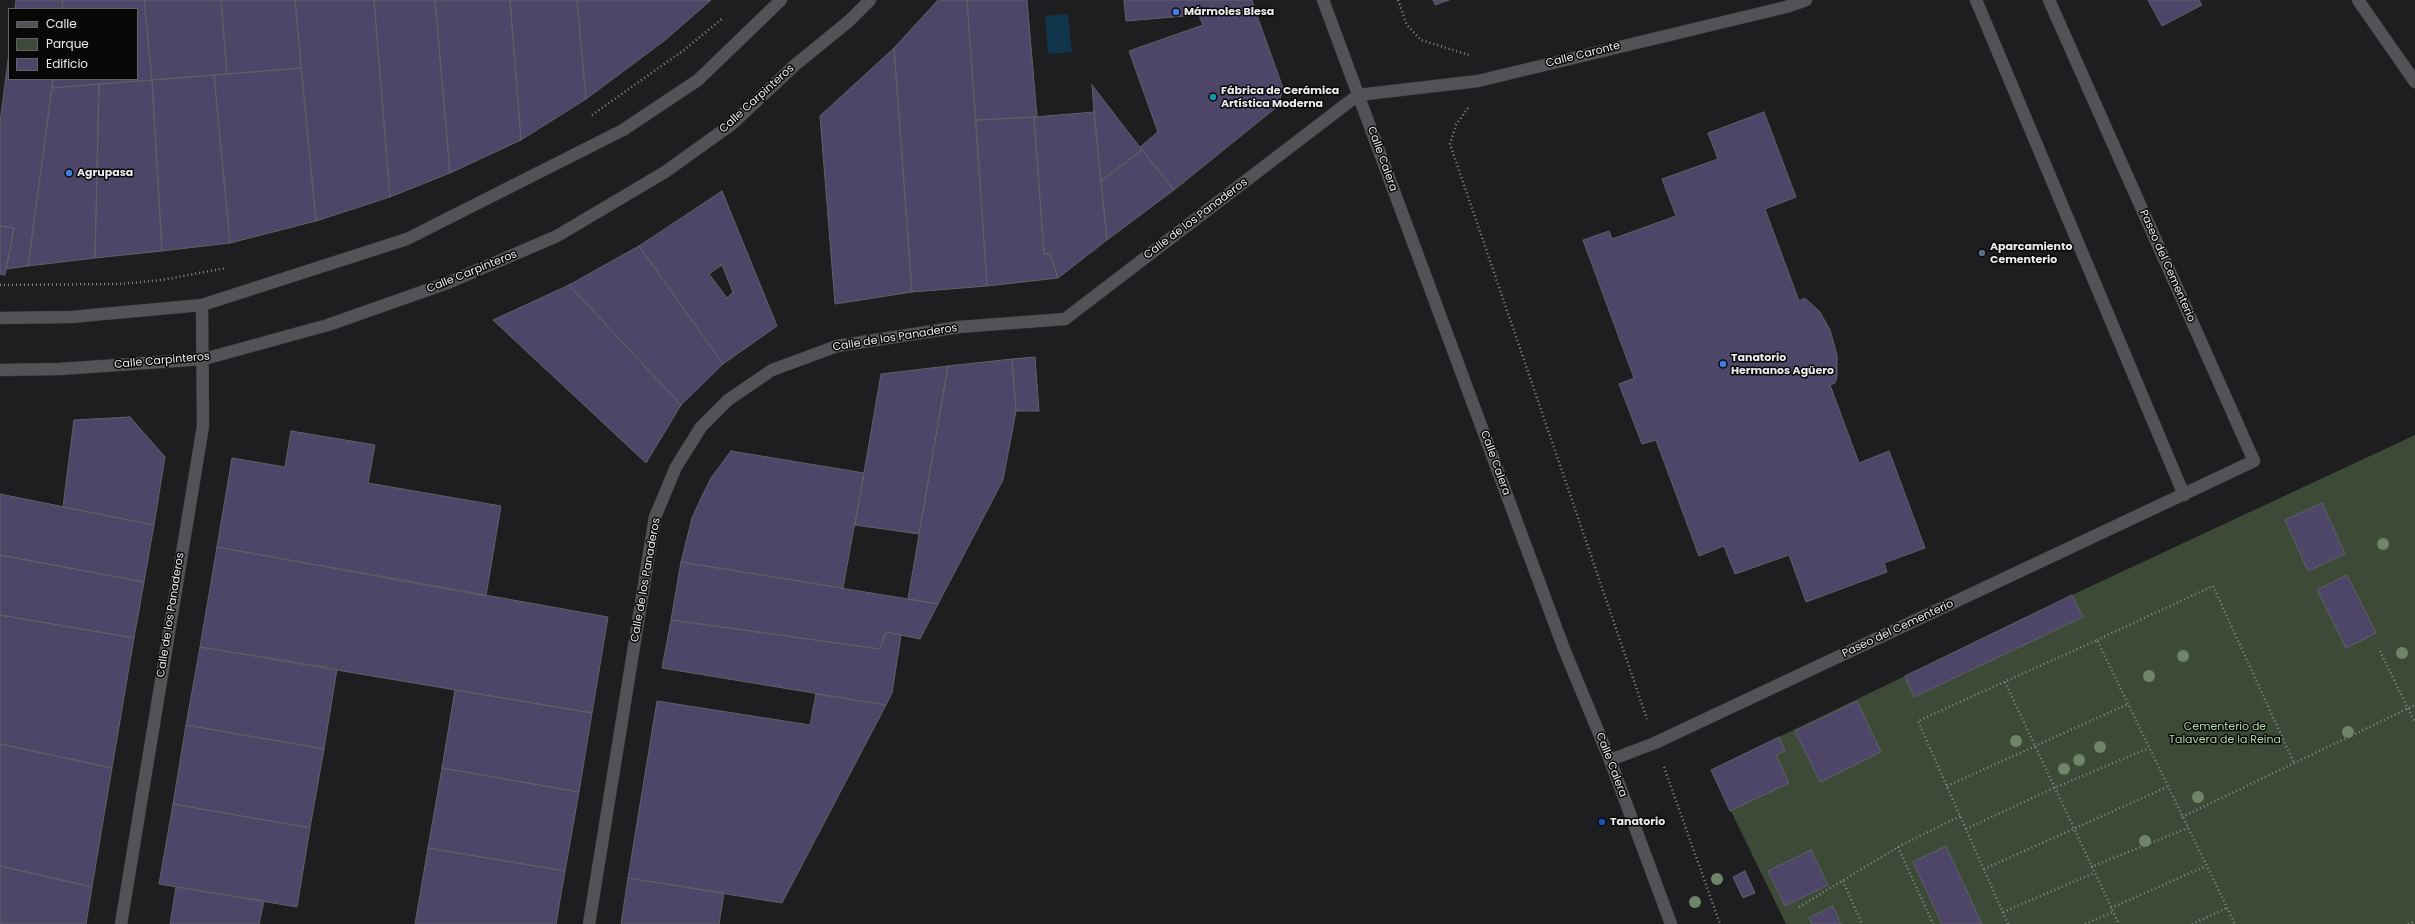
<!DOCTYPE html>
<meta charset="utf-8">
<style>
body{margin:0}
#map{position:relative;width:2415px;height:924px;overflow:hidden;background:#1e1e21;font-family:Poppins,sans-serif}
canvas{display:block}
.legend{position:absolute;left:8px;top:8px;width:130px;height:72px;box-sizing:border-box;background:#080809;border:1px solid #636264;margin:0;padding:5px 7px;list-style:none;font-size:12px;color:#ebeaed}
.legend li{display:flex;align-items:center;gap:8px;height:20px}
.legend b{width:20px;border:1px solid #636264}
</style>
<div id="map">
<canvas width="2415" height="924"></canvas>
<ul class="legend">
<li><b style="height:5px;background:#535256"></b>Calle</li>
<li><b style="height:11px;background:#3c4a37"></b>Parque</li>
<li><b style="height:11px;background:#4e4668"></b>Edificio</li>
</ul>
</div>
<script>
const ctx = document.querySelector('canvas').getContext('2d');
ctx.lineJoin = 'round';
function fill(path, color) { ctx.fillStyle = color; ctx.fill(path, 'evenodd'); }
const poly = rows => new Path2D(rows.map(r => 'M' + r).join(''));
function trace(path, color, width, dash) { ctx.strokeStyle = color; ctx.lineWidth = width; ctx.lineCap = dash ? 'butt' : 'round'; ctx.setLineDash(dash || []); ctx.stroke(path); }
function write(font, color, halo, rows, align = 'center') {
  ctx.font = font + ' Poppins,sans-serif'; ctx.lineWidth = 3; ctx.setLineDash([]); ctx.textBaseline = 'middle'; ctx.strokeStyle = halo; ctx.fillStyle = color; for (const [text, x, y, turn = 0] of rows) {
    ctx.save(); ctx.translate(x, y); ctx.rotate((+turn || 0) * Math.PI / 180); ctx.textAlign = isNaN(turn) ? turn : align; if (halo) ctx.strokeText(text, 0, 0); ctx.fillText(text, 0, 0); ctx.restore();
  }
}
const green = poly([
 [2415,435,2415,924,1786,924,1711,770,2072,595]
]);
const water = poly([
 [1068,14,1072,52,1048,54,1045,16]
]);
const building = poly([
 [16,0,63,0,62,9,15,9,16,0],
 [63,0,144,0,152,80,52,88,53,79,137,79,137,9,62,9,63,0],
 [144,0,221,0,227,74,152,80,144,0],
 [221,0,295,0,301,68,227,74,221,0],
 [295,0,374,0,390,197,316,221,295,0],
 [374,0,435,0,450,173,390,197,374,0],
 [435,0,510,0,521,140,450,173,435,0],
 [510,0,577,0,586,99,521,140,510,0],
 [577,0,711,0,664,41,586,99,577,0],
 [938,0,967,0,987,286,912,292,894,48,938,0],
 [967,0,1027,0,1037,117,976,120,967,0],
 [1124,0,1252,0,1255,10,1126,21,1124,0],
 [1433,0,1449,0,1435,5,1433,0],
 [2148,0,2199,0,2202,5,2162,26,2148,0],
 [1255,10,1283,88,1278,106,1174,190,1140,147,1158,132,1129,51,1203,25,1199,15,1255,10],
 [894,48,912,292,835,304,820,116,894,48],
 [9,53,9,79,53,79,28,266,6,269,14,228,0,226,0,123,9,53],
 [301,68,316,221,230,243,214,75,301,68],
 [214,75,230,243,162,251,152,80,214,75],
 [152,80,162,251,95,258,99,84,152,80],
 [99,84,95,258,28,266,52,88,99,84],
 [1092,85,1142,150,1101,181,1094,112,1092,85],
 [1094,112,1107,240,1058,278,1050,254,1044,254,1034,117,1094,112],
 [1764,112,1796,197,1765,209,1799,301,1805,298,1820,312,1830,330,1837,355,1837,377,1835,383,1830,385,1859,463,1889,451,1925,548,1884,563,1887,572,1806,602,1789,555,1735,574,1724,546,1699,556,1656,440,1642,444,1619,384,1634,378,1583,240,1609,231,1612,239,1676,216,1662,179,1718,159,1708,133,1764,112],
 [1034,117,1044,254,1050,254,1058,278,987,286,976,120,1034,117],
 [1142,150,1174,190,1107,240,1101,181,1142,150],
 [722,191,777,326,723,364,639,246,722,191],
 [722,265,733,292,727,298,709,274,722,265],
 [0,226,14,228,5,275,0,274,0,226],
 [639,246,723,364,681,405,569,285,639,246],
 [569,285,681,405,646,463,493,320,569,285],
 [1035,357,1039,411,1016,411,1012,359,1035,357],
 [1012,359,1016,411,1003,480,938,604,908,599,948,366,1012,359],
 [948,366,919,534,855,525,881,374,948,366],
 [130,417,165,457,154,525,63,507,74,420,130,417],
 [291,431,375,445,368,483,501,506,486,596,217,547,232,458,285,467,291,431],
 [731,451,864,473,843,588,681,562,692,518,702,496,711,478,731,451],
 [0,494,154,525,144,582,0,555,0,494],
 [2322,503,2345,554,2308,571,2285,520,2322,503],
 [217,547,608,617,592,713,200,647,217,547],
 [0,555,144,582,134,638,0,615,0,555],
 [681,562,908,599,938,604,920,639,886,632,880,649,671,620,681,562],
 [2347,575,2376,633,2346,648,2317,590,2347,575],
 [2072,595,2083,617,1914,697,1905,676,2072,595],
 [0,615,134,638,112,768,0,744,0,615],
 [671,620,880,649,886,632,901,635,892,693,886,705,662,668,671,620],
 [200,647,337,669,324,749,186,725,200,647],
 [455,690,592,713,579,792,442,768,455,690],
 [816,694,886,705,782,903,628,878,657,701,810,725,816,694],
 [1857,701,1881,752,1820,782,1795,731,1857,701],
 [186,725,324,749,310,828,173,804,186,725],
 [1779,737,1785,751,1776,755,1789,783,1730,811,1711,770,1779,737],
 [0,744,112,768,92,887,0,866,0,744],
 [442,768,579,792,565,871,428,848,442,768],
 [173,804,310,828,297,907,159,884,173,804],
 [1946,846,1982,924,1942,924,1913,862,1946,846],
 [428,848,565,871,556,924,415,924,428,848],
 [1811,850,1828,885,1785,906,1768,871,1811,850],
 [0,866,92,887,86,924,0,924,0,866],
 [1745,871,1755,893,1743,898,1733,877,1745,871],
 [628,878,724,893,719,924,621,924,628,878],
 [176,887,264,901,259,924,170,924,176,887],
 [1833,906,1841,924,1812,924,1809,918,1833,906]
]);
const path = poly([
 [1398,0,1407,25,1421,40,1469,55],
 [1468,108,1456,125,1450,144,1647,719],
 [592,115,684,50,723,18],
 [0,285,119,284,162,280,226,268],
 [2097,640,2213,586,2294,763],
 [2380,651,2415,723],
 [2005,682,2119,924],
 [1664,767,1720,924],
 [1947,786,2128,704],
 [2182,817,2415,705],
 [1966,829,2054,788,2149,748],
 [1898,847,1933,924],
 [2091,867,2188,828],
 [1984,869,2167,787],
 [1843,881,1862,924],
 [1799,907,1898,847,1960,816],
 [2111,908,2206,866],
 [2003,912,2094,873],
 [2008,924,1918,721,2097,640,2235,924],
 [2085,924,2113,912],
 [2192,924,2227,908],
 [2408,924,2415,921]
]);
const street = poly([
 [1976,0,2184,495],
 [2358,0,2415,82],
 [1610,760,1655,743,2254,461,2049,0],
 [121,924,203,426,202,305],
 [589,924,655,517,676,467,701,427,728,400,772,370,837,346,959,327,1065,319,1358,95,1478,81,1786,7,1806,0]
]);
const secondary = poly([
 [1323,0,1564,649,1610,760,1671,924],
 [0,318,71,317,202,305,407,239,623,130,698,80,781,0],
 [0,370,60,369,204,359,328,325,450,282,557,236,665,172,732,124,795,65,849,21,870,0]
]);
const trees = [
 [2383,544],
 [2402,653],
 [2183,656],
 [2149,676],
 [2348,732],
 [2016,741],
 [2100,747],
 [2079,760],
 [2064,769],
 [2198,797],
 [2145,841],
 [1717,879],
 [1695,902]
];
const markers = [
 [1176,12,4,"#3f7fe0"],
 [1213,97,4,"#0f9aa8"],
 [69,173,4,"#3f7fe0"],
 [1982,253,4,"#5c6f8a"],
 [1723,364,4,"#3f7fe0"],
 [1602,822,4,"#1a4fb4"]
];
const poiNames = [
 ["Mármoles Blesa",1184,12],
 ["Fábrica de Cerámica",1221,91],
 ["Artística Moderna",1221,104],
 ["Agrupasa",77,173],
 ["Aparcamiento",1990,247],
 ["Cementerio",1990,260],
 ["Tanatorio",1731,358],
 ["Hermanos Agüero",1731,371],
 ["Tanatorio",1610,822]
];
const streetNames = [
 ["Calle Caronte",1583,55,-14],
 ["Calle Carpinteros",757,99,-42],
 ["Calle Calera",1382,159,70],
 ["Calle de los Panaderos",1196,219,-37],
 ["Paseo del Cementerio",2167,266,66],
 ["Calle Carpinteros",472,272,-22],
 ["Calle de los Panaderos",895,338,-9],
 ["Calle Carpinteros",162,361,-5],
 ["Calle Calera",1495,463,70],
 ["Calle de los Panaderos",646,580,-80],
 ["Calle de los Panaderos",171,615,-81],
 ["Paseo del Cementerio",1898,629,-25],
 ["Calle Calera",1611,765,69]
];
const parkNames = [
 ["Cementerio de",2225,727],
 ["Talavera de la Reina",2225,740]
];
fill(green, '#3c4a37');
fill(water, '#11354b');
fill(building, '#4e4668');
trace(building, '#616064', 1);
trace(street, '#3a3a3c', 13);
trace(secondary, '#3a3a3c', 13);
trace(path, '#8a8a8d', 2.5, [1, 3]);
trace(street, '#535256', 12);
trace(secondary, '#535256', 12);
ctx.fillStyle = '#6e8567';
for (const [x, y] of trees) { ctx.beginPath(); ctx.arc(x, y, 6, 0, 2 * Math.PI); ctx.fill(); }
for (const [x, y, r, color] of markers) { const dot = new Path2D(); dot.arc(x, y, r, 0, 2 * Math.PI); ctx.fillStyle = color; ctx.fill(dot); trace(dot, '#080809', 1.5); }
write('bold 11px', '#ebeaed', '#080809', poiNames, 'left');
write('11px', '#ebeaed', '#080809', streetNames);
write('11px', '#b0d9a1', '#080809', parkNames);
</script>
